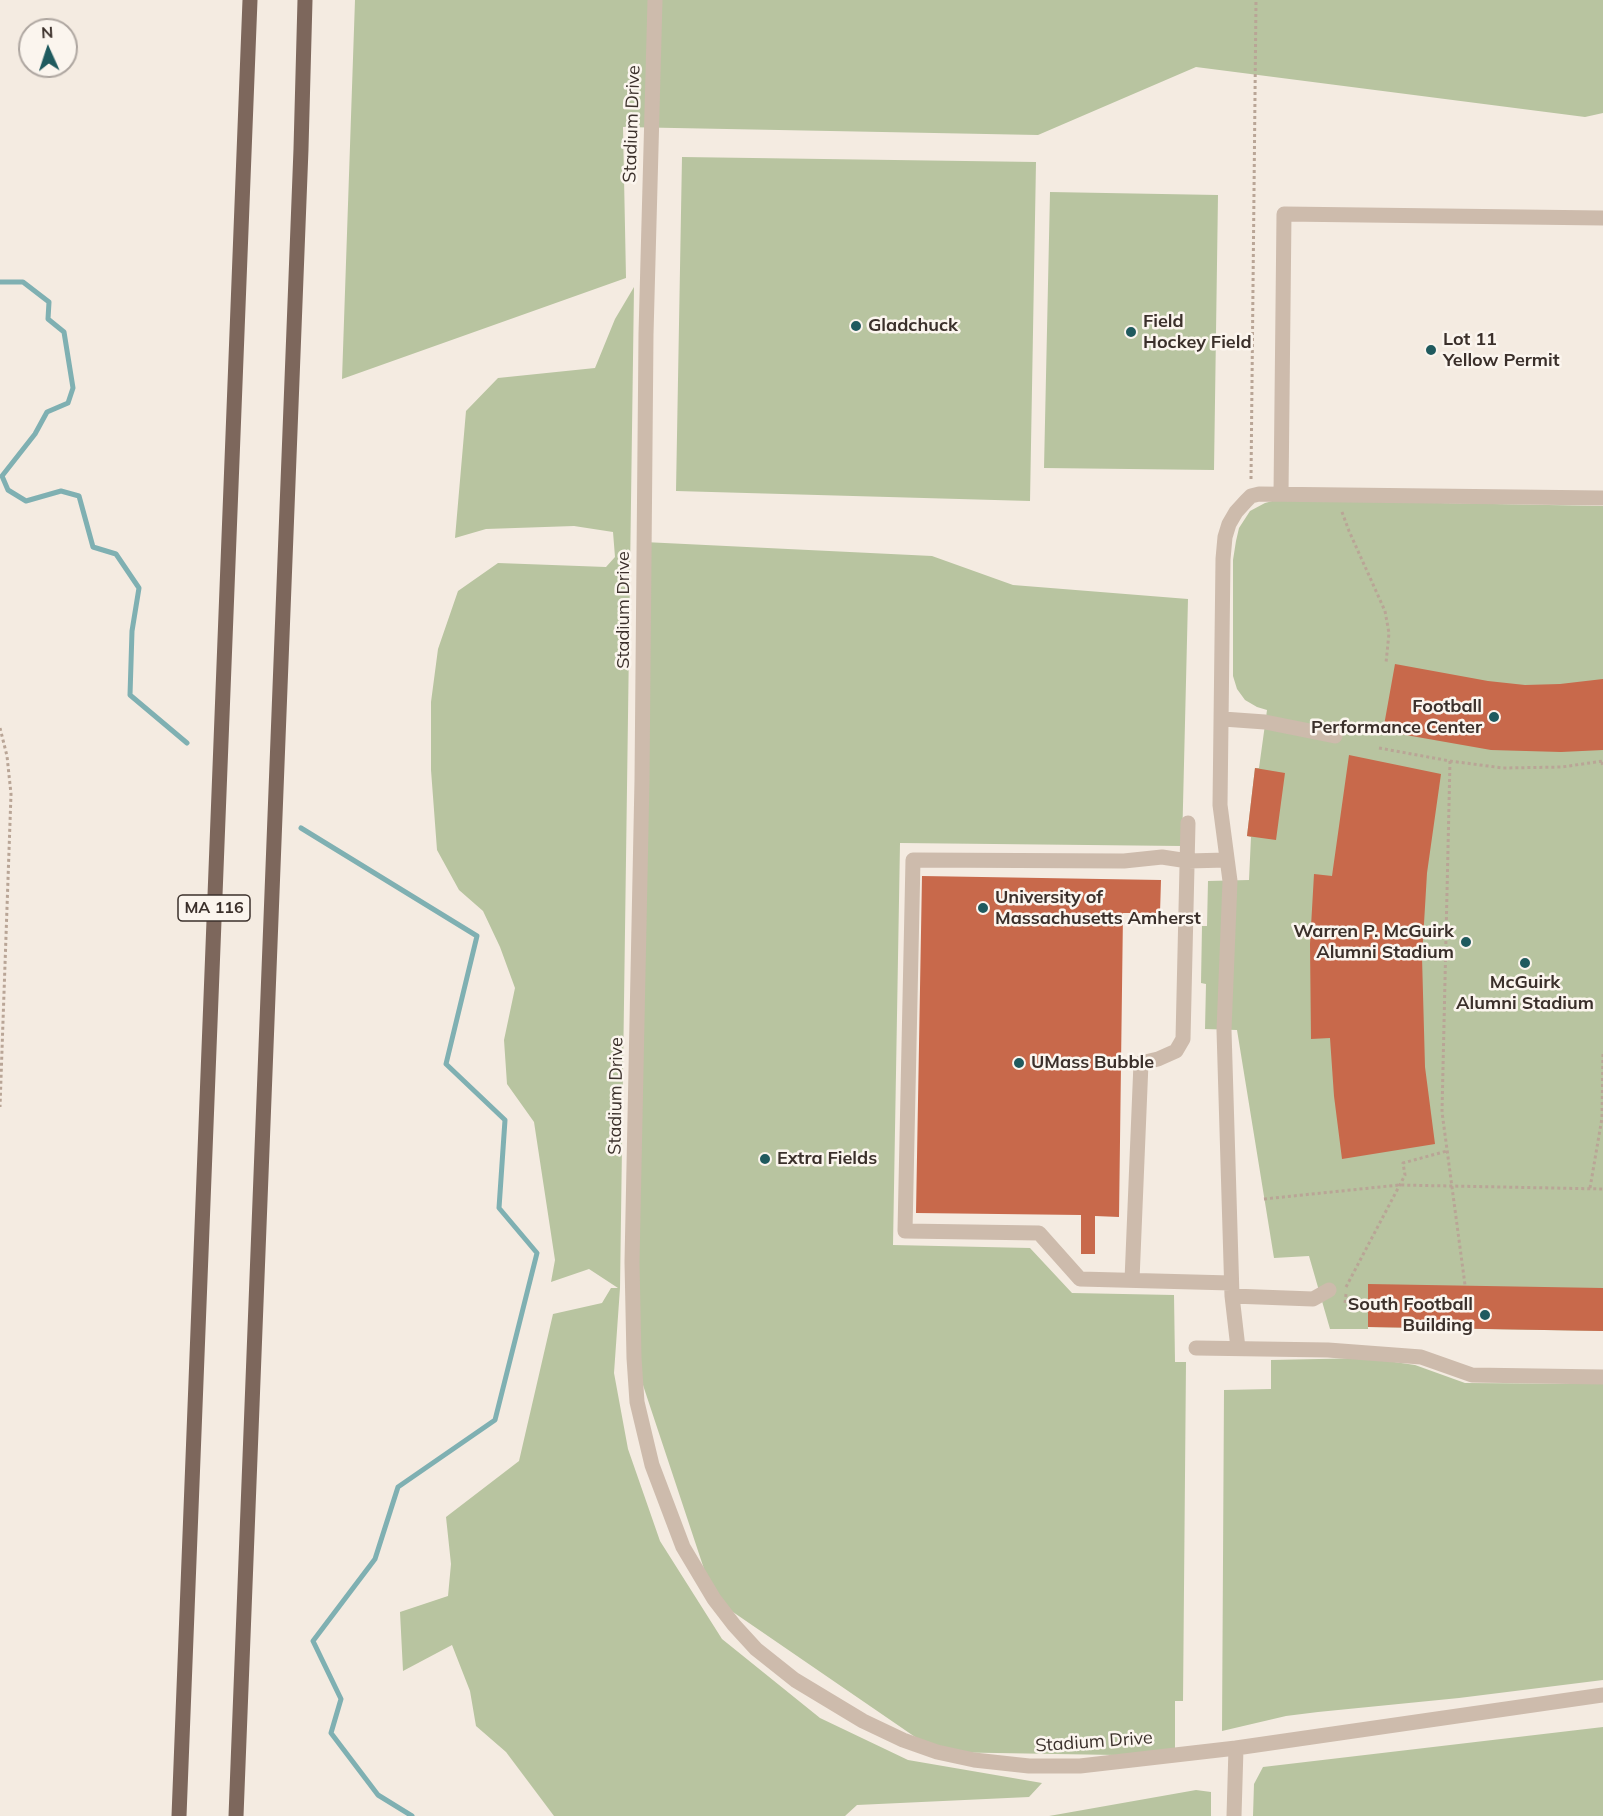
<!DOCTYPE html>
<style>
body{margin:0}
#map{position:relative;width:1603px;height:1816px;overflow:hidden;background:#f4ebe1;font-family:Mulish,sans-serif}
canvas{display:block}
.north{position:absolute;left:18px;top:18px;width:60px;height:60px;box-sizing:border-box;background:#fbf5ee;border:2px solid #aea6a0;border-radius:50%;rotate:357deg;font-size:16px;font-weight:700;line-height:24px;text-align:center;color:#3b302b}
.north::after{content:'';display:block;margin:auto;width:21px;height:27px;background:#1f5a5e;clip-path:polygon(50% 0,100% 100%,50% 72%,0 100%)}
</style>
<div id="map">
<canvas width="1603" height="1816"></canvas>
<div class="north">N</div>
</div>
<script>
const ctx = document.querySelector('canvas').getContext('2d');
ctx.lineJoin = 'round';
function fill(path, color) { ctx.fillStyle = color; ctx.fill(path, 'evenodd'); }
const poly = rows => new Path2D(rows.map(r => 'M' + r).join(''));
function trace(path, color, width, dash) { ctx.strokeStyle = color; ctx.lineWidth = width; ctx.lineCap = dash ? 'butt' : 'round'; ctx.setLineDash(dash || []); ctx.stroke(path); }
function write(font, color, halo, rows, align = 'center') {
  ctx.font = font + ' Mulish,sans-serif'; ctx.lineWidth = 5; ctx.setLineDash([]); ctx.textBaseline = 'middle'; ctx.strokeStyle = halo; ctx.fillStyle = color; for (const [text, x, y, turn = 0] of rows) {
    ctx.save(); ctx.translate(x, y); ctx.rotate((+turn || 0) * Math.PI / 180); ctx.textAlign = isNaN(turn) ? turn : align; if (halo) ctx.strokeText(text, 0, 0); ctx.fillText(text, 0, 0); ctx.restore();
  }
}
const green = poly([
 [355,0,1603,0,1603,113,1585,117,1196,67,1038,135,623,127,626,278,342,379],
 [682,157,1036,162,1030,501,676,491],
 [1050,192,1218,195,1214,470,1044,468],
 [634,287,620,1288,614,1373,628,1449,660,1541,722,1639,820,1718,908,1760,1042,1783,1029,1797,857,1805,845,1816,554,1816,506,1752,476,1726,470,1691,452,1645,403,1671,400,1612,448,1596,451,1564,446,1517,519,1461,553,1314,602,1303,611,1288,618,1288,589,1269,551,1282,555,1260,534,1122,507,1084,504,1040,515,988,500,947,483,911,459,890,437,850,431,770,431,702,438,649,458,591,498,563,606,567,615,557,613,532,574,526,486,529,455,538,466,411,498,378,595,368,615,319],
 [1276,500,1603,506,1603,1331,1368,1327,1368,1329,1330,1329,1309,1256,1274,1258,1237,1030,1205,1029,1206,984,1201,983,1202,926,1207,926,1208,881,1249,880,1251,837,1247,836,1255,768,1259,768,1267,710,1257,707,1245,700,1237,689,1233,676,1233,560,1236,541,1239,528,1250,511,1265,503],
 [644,542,932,556,1013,585,1188,599,1182,846,900,843,893,1245,1030,1248,1072,1293,1174,1295,1175,1362,1186,1362,1183,1701,1175,1701,1175,1756,937,1752,714,1599,634,1358],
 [1367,1358,1415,1365,1465,1383,1603,1384,1603,1680,1459,1698,1318,1712,1286,1716,1222,1731,1224,1390,1271,1389,1271,1360],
 [1603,1727,1603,1816,1253,1816,1254,1784,1263,1767],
 [1196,1790,1211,1792,1211,1816,1049,1816]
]);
const stream = poly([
 [0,282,23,282,49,302,48,319,64,332,73,388,68,403,47,412,35,434,2,476,8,490,26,501,61,491,79,496,93,547,116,554,139,588,132,631,130,695,187,743],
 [301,828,477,936,446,1064,505,1120,499,1208,537,1253,495,1420,398,1487,375,1559,313,1641,341,1699,331,1733,378,1795,412,1816]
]);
const building = poly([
 [1395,664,1488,681,1525,685,1560,684,1603,679,1603,750,1561,752,1491,750,1383,731],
 [1349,755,1441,774,1427,873,1422,957,1425,1067,1435,1144,1342,1159,1334,1096,1330,1038,1311,1039,1310,944,1314,874,1332,876],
 [1255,768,1285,773,1276,840,1247,836],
 [922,876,1161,880,1160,913,1123,913,1119,1217,1095,1216,1095,1254,1081,1254,1081,1215,916,1213],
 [1368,1284,1603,1288,1603,1331,1368,1327]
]);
const path = poly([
 [1251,479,1256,0],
 [1342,512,1349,531,1385,611,1389,633,1386,663],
 [0,728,7,756,11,794,0,1107],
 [1379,748,1450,761,1503,768,1562,767,1603,761],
 [1450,761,1442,1112,1465,1285],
 [1602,762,1603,768],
 [1590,1188,1602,1118,1603,1052],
 [1264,1199,1399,1185,1603,1189],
 [1346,1287,1405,1175,1403,1163,1447,1151],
 [1346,1294,1345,1303,1368,1303]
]);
const minor = poly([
 [655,0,646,334,642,780,632,1262,634,1358,637,1402,652,1465,683,1547,714,1599,734,1625,756,1649,795,1680,863,1721,903,1740,937,1752,974,1760,1029,1766,1080,1766,1236,1748],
 [1281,494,1284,214,1603,218],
 [1223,719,1265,722,1335,736],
 [1226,860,1188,861,1162,857,1124,861,913,860,905,1231,1039,1233,1080,1279,1231,1283],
 [1132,1280,1141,1063,1158,1059,1176,1051,1183,1039,1188,823],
 [1232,1296,1313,1299,1329,1290],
 [1196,1348,1328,1350,1421,1357,1472,1375,1603,1377],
 [1238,1348,1232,1296,1224,1030,1230,881,1220,805,1223,559,1225,537,1229,524,1236,512,1246,501,1251,496,1259,494,1603,498],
 [1234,1816,1236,1748,1603,1695]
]);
const major = poly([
 [179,1816,250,0],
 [236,1816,301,149,305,0]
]);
const markers = [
 [856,326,6,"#1f5a5e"],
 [1131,332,6,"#1f5a5e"],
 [1431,350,6,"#1f5a5e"],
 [1494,717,6,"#1f5a5e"],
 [983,908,6,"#1f5a5e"],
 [1466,942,6,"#1f5a5e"],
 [1525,963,6,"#1f5a5e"],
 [1019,1063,6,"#1f5a5e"],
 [765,1159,6,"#1f5a5e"],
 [1485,1315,6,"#1f5a5e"]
];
const shields = [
 [214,908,72]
];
const shieldNames = [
 ["MA 116",214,908]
];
const streetNames = [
 ["Stadium Drive",632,124,-88],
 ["Stadium Drive",624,610,-90],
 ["Stadium Drive",616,1096,-89],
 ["Stadium Drive",1094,1742,-4]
];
const poiNames = [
 ["Field",1143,322],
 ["Hockey Field",1143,343],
 ["Gladchuck",868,326],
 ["Lot 11",1443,340],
 ["Yellow Permit",1443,361],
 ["Football",1482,707,"right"],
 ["Performance Center",1482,728,"right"],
 ["University of",995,898],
 ["Massachusetts Amherst",995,919],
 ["Warren P. McGuirk",1454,932,"right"],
 ["Alumni Stadium",1454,953,"right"],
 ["McGuirk",1525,983,"center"],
 ["Alumni Stadium",1525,1004,"center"],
 ["UMass Bubble",1031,1063],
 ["Extra Fields",777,1159],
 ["South Football",1473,1305,"right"],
 ["Building",1473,1326,"right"]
];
fill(green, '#b8c4a0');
trace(stream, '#7fb0b2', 5);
fill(building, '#c8694b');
trace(path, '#b9a596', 3, [3, 3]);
trace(minor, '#cdbbac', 15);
trace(major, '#7d675c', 15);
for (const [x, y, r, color] of markers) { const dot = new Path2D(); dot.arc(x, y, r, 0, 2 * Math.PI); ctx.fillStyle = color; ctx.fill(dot); trace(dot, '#fbf5ee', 2); }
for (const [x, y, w] of shields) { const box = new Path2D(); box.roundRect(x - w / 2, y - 13, w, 26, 4.5); ctx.fillStyle = '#fbf5ee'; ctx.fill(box); trace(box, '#3b302b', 1.5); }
write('bold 16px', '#3b302b', null, shieldNames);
write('18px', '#3b302b', '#fbf5ee', streetNames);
write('bold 18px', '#3b302b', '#fbf5ee', poiNames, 'left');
</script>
